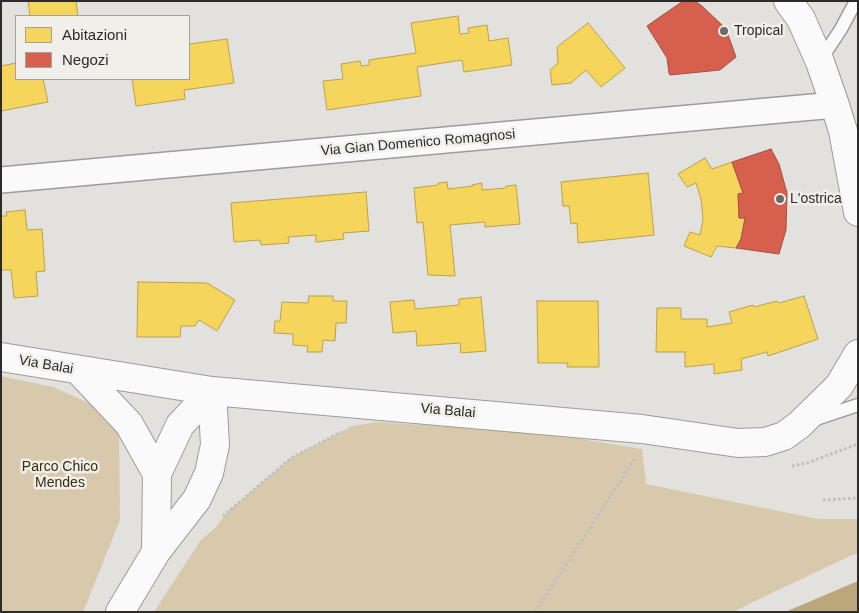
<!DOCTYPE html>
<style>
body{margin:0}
#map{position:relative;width:859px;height:613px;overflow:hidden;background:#e3e1de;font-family:Helvetica,sans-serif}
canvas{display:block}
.frame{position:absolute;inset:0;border:2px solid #2c2b2a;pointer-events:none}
.legend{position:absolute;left:15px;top:15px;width:175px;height:65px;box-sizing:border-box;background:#f1efea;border:1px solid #a2a19d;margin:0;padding:6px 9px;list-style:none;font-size:15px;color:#2c2b2a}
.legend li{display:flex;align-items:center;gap:10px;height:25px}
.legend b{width:25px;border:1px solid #a2a19d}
</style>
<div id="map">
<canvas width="859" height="613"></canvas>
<div class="frame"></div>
<ul class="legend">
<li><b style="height:14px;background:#f6d55c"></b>Abitazioni</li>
<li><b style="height:14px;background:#d6604d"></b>Negozi</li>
</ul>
</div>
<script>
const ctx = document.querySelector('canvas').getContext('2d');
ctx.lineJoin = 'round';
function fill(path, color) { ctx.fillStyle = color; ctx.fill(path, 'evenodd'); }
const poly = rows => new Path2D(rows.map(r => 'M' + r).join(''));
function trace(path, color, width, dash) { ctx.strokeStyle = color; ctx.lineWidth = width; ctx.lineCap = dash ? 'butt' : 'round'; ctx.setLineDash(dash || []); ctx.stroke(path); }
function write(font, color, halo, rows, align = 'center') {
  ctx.font = font + ' Helvetica,sans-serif'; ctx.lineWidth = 5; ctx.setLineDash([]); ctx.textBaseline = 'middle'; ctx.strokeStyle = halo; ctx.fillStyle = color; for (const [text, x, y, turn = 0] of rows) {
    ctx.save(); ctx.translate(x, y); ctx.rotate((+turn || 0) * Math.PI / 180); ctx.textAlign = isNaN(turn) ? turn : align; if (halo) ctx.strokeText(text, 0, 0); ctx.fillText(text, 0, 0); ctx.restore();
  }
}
const green = poly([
 [1,376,53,387,89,403,119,429,120,520,83,612,1,612],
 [378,422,512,431,582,439,642,449,646,484,818,519,858,519,858,554,852,555,755,601,734,612,154,612,200,541,216,527,227,512,291,458,352,426]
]);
const water = poly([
 [858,580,858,612,785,612,858,581]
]);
const homes = poly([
 [28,1,76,1,78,16,30,16,28,1],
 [458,16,460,34,469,33,468,28,487,25,489,41,508,38,512,65,464,72,462,60,417,67,421,96,327,110,323,81,343,79,341,64,360,61,361,66,369,65,369,60,416,53,411,23,458,16],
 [588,23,625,68,601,87,586,70,571,83,552,85,550,70,558,63,557,47,588,23],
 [227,39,234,83,184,90,185,99,136,106,132,79,189,79,189,44,227,39],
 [16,63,16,79,43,79,48,102,1,111,1,66,16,63],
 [705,158,712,169,732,162,743,193,738,194,739,218,745,218,741,239,736,248,717,246,711,257,684,246,690,232,700,235,703,219,701,199,696,183,687,187,678,174,705,158],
 [648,173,654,235,578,243,577,223,571,224,569,206,563,206,561,182,648,173],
 [447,182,448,189,473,186,472,185,482,183,482,190,506,188,506,186,516,185,520,224,485,227,485,222,450,225,455,276,428,275,423,222,417,223,414,188,438,185,438,183,447,182],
 [366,192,369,231,343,233,344,239,316,242,316,235,288,237,289,243,261,245,260,240,234,242,231,203,366,192],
 [25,210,27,230,42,229,45,271,36,272,38,296,14,298,11,270,1,270,1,216,7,216,6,212,25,210],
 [138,282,207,283,235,300,217,331,199,320,195,326,181,326,180,337,137,337,138,282],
 [309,296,333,296,333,301,347,301,346,323,336,323,335,341,323,340,322,352,307,352,308,346,293,345,293,334,274,333,275,321,280,321,282,302,308,303,309,296],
 [804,296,818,339,768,356,767,352,741,359,742,370,714,374,714,364,685,367,685,352,656,352,657,308,681,308,681,319,707,319,707,327,732,323,729,312,753,305,754,307,777,301,779,303,804,296],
 [481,297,486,351,461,353,460,343,417,346,416,331,393,333,390,302,414,300,415,309,459,305,459,299,481,297],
 [537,301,598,301,599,367,567,367,568,363,538,363,537,301]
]);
const shops = poly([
 [683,1,695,1,702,6,721,24,727,32,736,57,720,70,670,75,669,73,667,58,647,26,683,1],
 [771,149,779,164,787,193,786,230,779,254,736,248,741,239,745,218,739,218,738,194,743,193,732,162,771,149]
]);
const path = poly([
 [792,466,807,463,858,444],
 [823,500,858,498],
 [223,516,291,458,341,432],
 [535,612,636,457]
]);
const service = poly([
 [820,61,841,29,856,1],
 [813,420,858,405]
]);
const minor = poly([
 [1,180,835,105]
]);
const tertiary = poly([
 [788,1,801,19,820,62,835,105,843,131,858,212],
 [1,357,212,391,642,429,738,443,765,442,784,436,799,425,839,386,858,354],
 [79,371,129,424,157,474],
 [156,552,157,474,180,425,212,391],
 [120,612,156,552,197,499,209,473,215,445,212,391]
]);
const markers = [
 [724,31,5,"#6c6b69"],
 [780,199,5,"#6c6b69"]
];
const poiNames = [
 ["Tropical",734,31],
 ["L'ostrica",790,199]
];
const streetNames = [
 ["Via Gian Domenico Romagnosi",418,143,-5],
 ["Via Balai",46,365,10],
 ["Via Balai",448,411,5]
];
const parkNames = [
 ["Parco Chico",60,467],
 ["Mendes",60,483]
];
fill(green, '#d8c9ad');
fill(water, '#bca77b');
fill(homes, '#f6d55c');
trace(homes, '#b9a24d', 1);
fill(shops, '#d6604d');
trace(shops, '#a35042', 1);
trace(service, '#9d9c9a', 15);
trace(minor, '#9d9c9a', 28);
trace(tertiary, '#9d9c9a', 30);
trace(path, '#c0c0bf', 3, [2.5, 2.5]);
trace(service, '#fbfafa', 12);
trace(minor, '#fbfafa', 25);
trace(tertiary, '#fbfafa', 28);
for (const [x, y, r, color] of markers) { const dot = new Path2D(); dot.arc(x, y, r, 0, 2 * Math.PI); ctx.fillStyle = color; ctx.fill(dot); trace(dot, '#f1efea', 2); }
write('14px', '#2c2b2a', '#f1efea', poiNames, 'left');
write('14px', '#2c2b2a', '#f1efea', streetNames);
write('14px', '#382b0f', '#f1efea', parkNames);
</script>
